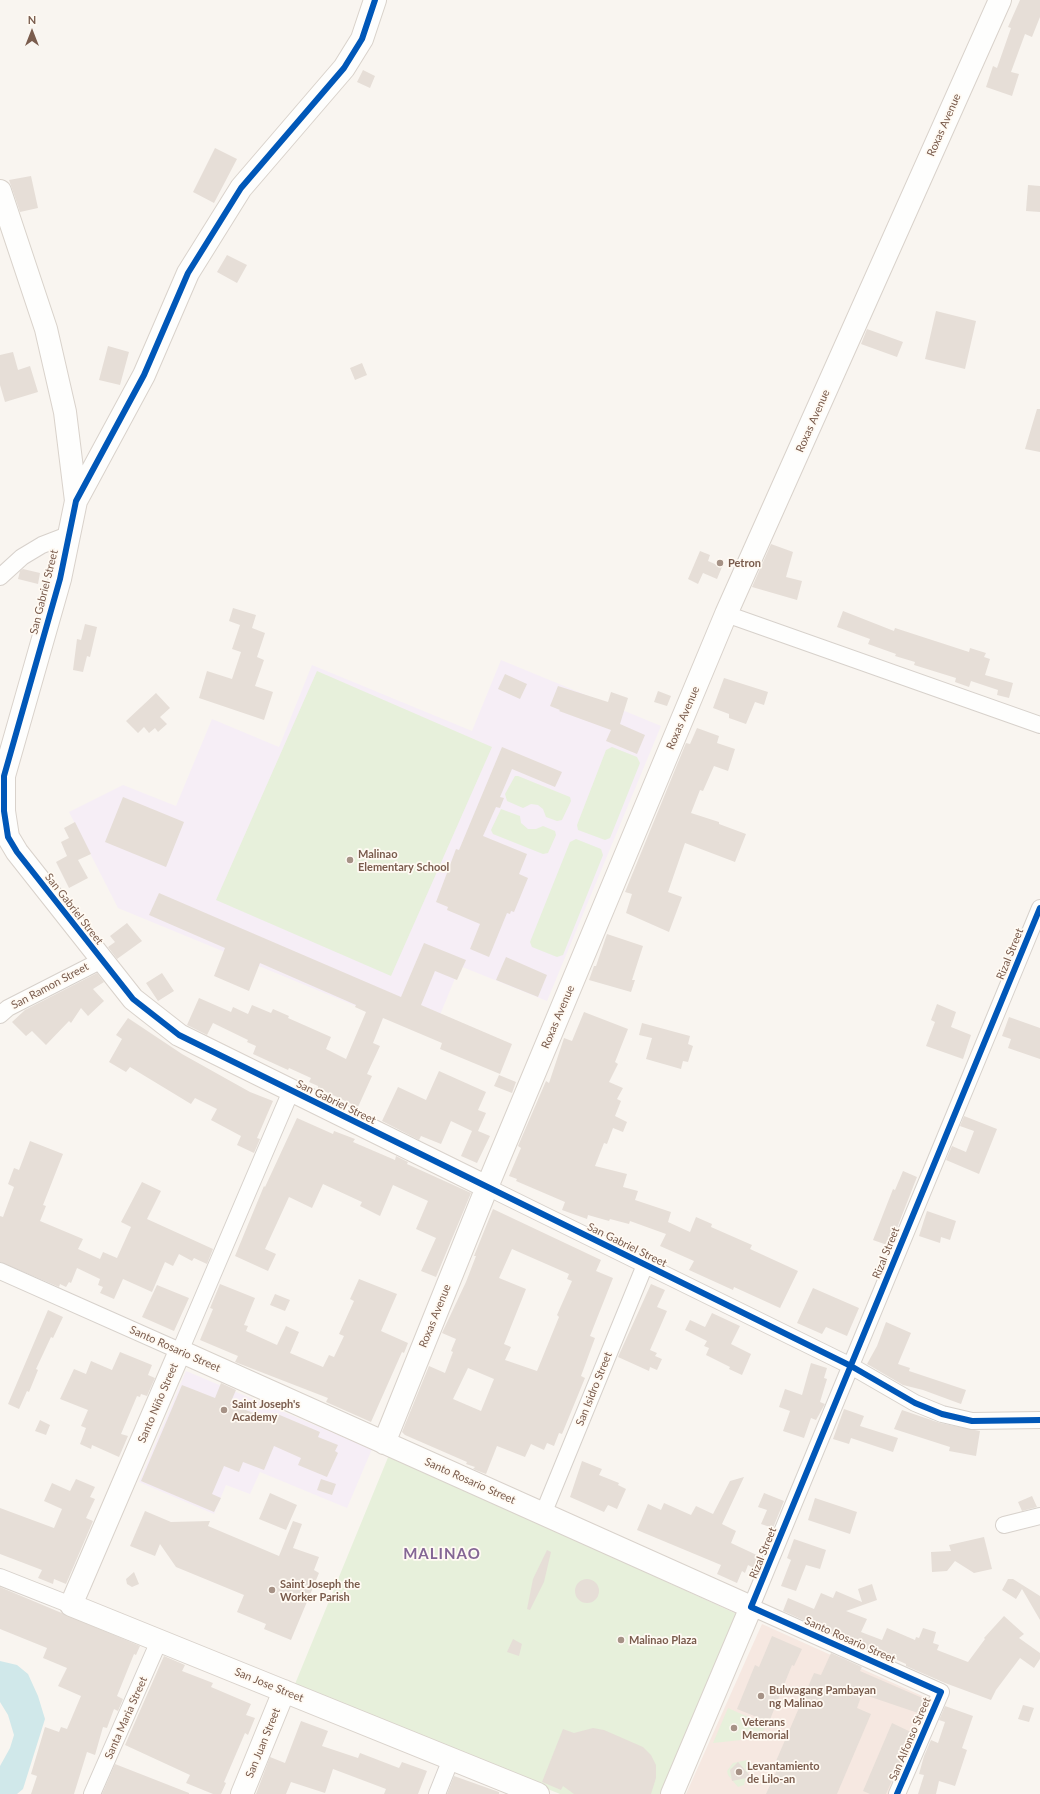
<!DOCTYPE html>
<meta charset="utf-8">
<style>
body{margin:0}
#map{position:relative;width:1040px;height:1794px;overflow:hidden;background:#f9f5f0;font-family:Lato,sans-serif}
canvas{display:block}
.north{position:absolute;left:12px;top:12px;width:40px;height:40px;-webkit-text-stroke:3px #fffaf3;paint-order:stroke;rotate:0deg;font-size:11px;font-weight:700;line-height:16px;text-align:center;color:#7a5c4d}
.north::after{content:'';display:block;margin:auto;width:14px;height:18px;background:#7a5c4d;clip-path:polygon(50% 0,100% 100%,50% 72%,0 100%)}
</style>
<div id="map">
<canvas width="1040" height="1794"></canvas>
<div class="north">N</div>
</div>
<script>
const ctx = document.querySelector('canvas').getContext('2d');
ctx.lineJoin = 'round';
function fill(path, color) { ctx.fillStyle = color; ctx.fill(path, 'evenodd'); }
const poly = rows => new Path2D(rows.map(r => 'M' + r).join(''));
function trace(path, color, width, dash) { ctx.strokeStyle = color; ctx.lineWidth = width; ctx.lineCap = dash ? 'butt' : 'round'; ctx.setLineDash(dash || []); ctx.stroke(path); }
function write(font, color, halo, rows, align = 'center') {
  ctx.font = font + ' Lato,sans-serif'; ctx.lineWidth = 3.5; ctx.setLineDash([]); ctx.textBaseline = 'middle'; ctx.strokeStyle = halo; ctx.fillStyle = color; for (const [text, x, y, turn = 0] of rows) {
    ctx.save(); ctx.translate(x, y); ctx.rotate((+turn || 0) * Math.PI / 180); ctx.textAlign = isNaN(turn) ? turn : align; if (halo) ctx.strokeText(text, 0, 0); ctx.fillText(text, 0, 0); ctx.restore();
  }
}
const commercial = poly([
 [762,1624,931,1700,890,1794,686,1794]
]);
const education = poly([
 [501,660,661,726,547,1001,460,966,431,1037,118,908,69,812,123,785,176,806,212,719,279,747,312,665,472,731],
 [186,1371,372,1449,347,1508,260,1472,250,1494,226,1485,214,1514,139,1482]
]);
const green = poly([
 [317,671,492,747,391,976,216,900],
 [612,747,637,757,640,763,610,838,605,840,578,830,577,825,606,750],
 [515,776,518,776,570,797,571,801,562,820,557,821,546,817,543,809,538,805,531,804,523,808,507,801,505,794],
 [501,809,520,816,521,823,528,829,536,829,543,826,555,831,556,835,548,853,543,854,493,834,491,830],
 [576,839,601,849,603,855,563,955,557,957,532,947,530,942,570,842],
 [389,1455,739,1615,663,1794,560,1794,461,1754,295,1684],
 [728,1708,766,1725,760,1738,713,1743],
 [747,1760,752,1764,752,1768,747,1773,744,1785,738,1787,728,1775,727,1771,733,1763]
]);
const water = poly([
 '578 1591a9 9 0 1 1 18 0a9 9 0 1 1-18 0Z',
 [0,1661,17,1665,28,1674,38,1696,45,1719,23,1789,17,1794,0,1794,0,1766,10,1748,14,1735,8,1715,0,1702]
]);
const building = poly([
 [1020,0,1040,0,1040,17,1032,37,1025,34,1011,72,1019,74,1012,96,986,87,993,66,997,68,1011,28,1008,27],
 [363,70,375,76,370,88,357,82],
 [215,148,237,159,214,203,193,192],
 [31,176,38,208,20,212,9,180],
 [1028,185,1040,186,1040,212,1026,211],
 [227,255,247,265,237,283,217,272],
 [936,311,976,321,965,369,925,359],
 [867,329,903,342,897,357,861,344],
 [108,346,129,352,120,385,99,380],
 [13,352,18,370,30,366,38,392,5,402,0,385,0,355],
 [362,363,367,375,355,380,350,368],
 [1037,409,1040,409,1040,452,1025,449],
 [771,544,793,552,786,577,802,581,797,600,752,587],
 [700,551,710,555,708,561,722,567,717,579,703,573,698,584,688,579],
 [23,569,40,573,38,584,18,579,20,571],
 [233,608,256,615,252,628,265,633,257,657,264,660,255,686,273,692,264,720,199,698,207,671,232,679,241,652,232,649,240,625,229,621],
 [843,611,894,631,895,628,969,652,970,648,986,653,984,657,990,659,985,675,1013,683,1009,698,997,695,998,690,971,681,969,687,955,682,956,678,914,665,915,662,895,656,896,654,868,644,870,639,837,627],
 [85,624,97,627,90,657,87,656,83,672,73,670,77,639,81,640],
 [505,674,527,684,520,699,498,689],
 [724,678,768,692,764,705,755,702,746,724,729,718,729,714,713,708],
 [558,686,608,702,611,692,628,698,620,724,645,735,637,754,606,741,611,730,559,711,560,710,550,706],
 [658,691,671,696,667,706,654,702],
 [156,693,170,708,160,717,167,724,158,732,155,728,149,733,144,727,138,733,126,721],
 [697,728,719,736,717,743,735,749,728,771,714,766,703,791,700,790,691,813,719,822,719,824,746,834,735,862,685,843,668,892,682,897,669,932,626,913,632,894,625,892,686,743,690,744],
 [502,747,562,772,555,787,512,769,500,797,504,798,500,808,496,807,483,836,527,854,519,874,528,878,514,912,511,911,510,914,507,913,489,957,470,949,480,924,447,910,448,907,436,902,456,849,459,850],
 [123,797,184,822,166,867,105,842],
 [75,822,91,854,78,860,88,878,69,888,56,862,67,856,61,842,69,838,64,828],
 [159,893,401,997,424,943,466,960,457,980,435,971,421,1005,512,1044,500,1074,440,1049,442,1043,383,1018,373,1043,380,1046,367,1074,372,1076,358,1107,318,1088,318,1086,309,1082,311,1078,289,1068,288,1070,253,1054,256,1046,247,1042,248,1040,213,1023,207,1035,187,1025,199,998,231,1012,233,1007,248,1014,252,1005,271,1013,273,1009,289,1016,288,1018,331,1037,326,1049,346,1059,366,1012,355,1007,356,1005,260,963,249,991,214,976,225,948,149,915],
 [127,923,142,941,117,959,108,947,115,942,110,936],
 [607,934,643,946,632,980,635,980,631,992,589,980,594,966,596,966],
 [506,957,547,975,538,997,496,980],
 [97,973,104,982,93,989,104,1001,88,1016,81,1008,71,1023,69,1021,46,1045,32,1031,26,1036,12,1022,25,1010],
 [162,973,174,991,158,1001,146,983],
 [937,1004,956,1012,951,1027,971,1035,963,1059,926,1046,935,1022,931,1020],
 [584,1012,628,1029,615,1062,618,1064,609,1082,623,1088,617,1099,621,1101,615,1116,627,1122,623,1132,613,1128,607,1144,604,1143,595,1166,627,1174,623,1187,638,1191,635,1200,671,1212,668,1222,690,1232,696,1217,712,1224,711,1227,752,1245,750,1249,798,1271,780,1308,734,1287,733,1290,689,1270,694,1261,660,1246,666,1234,630,1221,629,1224,610,1219,609,1221,588,1215,587,1219,562,1210,565,1202,516,1181,517,1179,509,1176,521,1148,518,1146,546,1081,549,1083,564,1038,572,1041],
 [1009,1017,1040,1028,1040,1059,1008,1048,1011,1039,1002,1036],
 [128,1018,182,1054,250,1092,273,1101,257,1138,260,1139,254,1153,237,1145,241,1136,211,1120,217,1109,195,1098,191,1104,130,1067,126,1072,109,1062,122,1039,116,1035],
 [642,1023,690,1036,688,1044,693,1046,688,1062,683,1061,681,1069,646,1059,652,1038,639,1035],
 [439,1071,486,1092,478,1110,486,1113,478,1131,490,1136,477,1163,461,1156,472,1131,451,1121,441,1144,421,1136,419,1140,382,1121,398,1087,426,1100],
 [499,1075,516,1082,512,1093,494,1086],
 [964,1116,997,1129,979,1174,946,1160,952,1146,966,1152,974,1131,960,1126],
 [297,1118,333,1134,334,1131,355,1139,353,1142,395,1160,396,1156,408,1162,407,1164,471,1193,436,1277,421,1271,436,1238,416,1229,428,1201,393,1185,380,1216,360,1206,362,1202,323,1184,312,1208,289,1197,265,1249,276,1254,268,1271,235,1256,264,1186,265,1187],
 [30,1141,63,1154,43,1205,46,1206,40,1221,83,1239,78,1249,100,1259,103,1252,117,1258,131,1227,121,1222,142,1182,161,1191,147,1219,213,1249,207,1264,194,1258,192,1261,179,1254,173,1266,165,1262,152,1292,123,1279,114,1299,100,1293,103,1287,98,1285,100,1279,77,1268,71,1283,69,1282,66,1287,60,1284,59,1287,0,1262,0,1216,3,1217,14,1187,8,1184,14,1168,19,1170],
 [903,1171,917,1177,890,1246,873,1240,893,1189,895,1190],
 [493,1209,601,1260,596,1271,613,1278,590,1336,595,1338,581,1376,585,1378,562,1434,559,1433,554,1446,547,1443,544,1450,531,1444,525,1457,497,1446,486,1474,473,1469,475,1467,466,1464,467,1462,405,1435,402,1432,429,1366,445,1373,453,1352,451,1351,456,1339,442,1333,466,1282,476,1256,474,1256],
 [512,1249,569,1274,567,1279,572,1281,557,1315,559,1317,537,1371,505,1360,511,1347,504,1344,526,1289,499,1278],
 [468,1368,494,1379,481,1411,453,1399],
 [927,1211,956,1221,950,1240,941,1237,940,1243,919,1236],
 [359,1279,397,1294,381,1331,408,1343,404,1353,402,1352,371,1422,326,1402,328,1398,235,1362,238,1356,200,1340,213,1309,210,1308,220,1284,255,1298,244,1325,248,1326,246,1331,277,1345,286,1326,299,1332,290,1353,323,1367,329,1355,334,1357,344,1336,339,1334,354,1301,350,1299],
 [651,1284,665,1290,657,1307,667,1311,650,1350,657,1353,655,1356,662,1359,657,1370,650,1367,649,1371,618,1357],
 [157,1285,189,1298,174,1331,142,1317],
 [813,1288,859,1308,847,1336,826,1327,822,1334,797,1323],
 [275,1294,290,1300,285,1311,270,1305],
 [48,1310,63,1317,53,1338,51,1337,36,1369,38,1370,29,1392,27,1391,19,1409,8,1404],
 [712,1313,740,1326,731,1344,751,1354,742,1375,729,1369,730,1367,706,1355,709,1348,704,1346,707,1341,685,1330,690,1320,705,1327],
 [886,1322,911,1333,898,1364,910,1368,909,1371,966,1390,961,1404,923,1390,903,1385,867,1364,877,1346],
 [120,1352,152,1365,148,1375,155,1378,147,1396,141,1394,140,1397,137,1396,121,1434,128,1436,119,1457,92,1445,91,1449,80,1444,86,1428,81,1426,88,1410,60,1399,74,1369,86,1374,91,1361,112,1370],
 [811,1363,827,1368,824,1378,827,1379,820,1402,825,1404,816,1420,811,1418,804,1438,783,1431,790,1411,779,1407,785,1389,802,1395],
 [221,1383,236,1390,230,1404,272,1420,275,1413,320,1432,318,1437,338,1445,335,1451,338,1453,327,1477,298,1465,301,1458,274,1446,264,1470,243,1462,239,1472,224,1466,212,1494,221,1498,214,1512,141,1481,182,1385,215,1398],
 [844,1409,864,1416,860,1426,898,1438,893,1452,851,1438,849,1444,833,1439],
 [902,1410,940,1423,980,1431,976,1456,949,1451,950,1447,894,1429],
 [40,1420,50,1425,46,1435,35,1431],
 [582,1461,602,1469,599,1475,619,1483,618,1485,626,1489,617,1509,608,1505,604,1512,570,1497],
 [744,1477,722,1524,736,1531,731,1543,761,1557,756,1569,748,1565,745,1573,742,1571,737,1583,717,1574,721,1565,637,1530,648,1504,661,1510,664,1503,691,1515,696,1506,713,1514,730,1481],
 [76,1479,95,1487,90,1497,95,1499,86,1518,93,1521,66,1584,54,1579,53,1584,38,1578,42,1570,0,1554,0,1508,54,1528,62,1509,44,1501,52,1483,70,1491],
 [321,1479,336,1484,332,1495,317,1490],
 [270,1493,297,1505,286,1530,259,1519],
 [764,1493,784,1501,773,1528,761,1524,767,1510,758,1507],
 [1032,1496,1037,1507,1022,1511,1018,1502],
 [815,1498,857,1512,850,1534,808,1520],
 [145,1511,171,1522,210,1521,208,1526,279,1556,293,1521,302,1524,293,1548,319,1557,314,1570,319,1573,291,1640,264,1629,266,1624,237,1612,244,1595,176,1567,160,1544,155,1556,130,1546],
 [984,1537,992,1569,974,1573,955,1561,947,1571,932,1572,931,1552,951,1551,949,1545],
 [794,1539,826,1550,820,1569,806,1565,796,1591,781,1586,791,1560,787,1558],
 [547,1550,551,1552,544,1582,530,1610,527,1609,533,1579],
 [134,1572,139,1584,132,1587,127,1584,126,1579],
 [1008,1579,1013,1579,1040,1596,1040,1620,1022,1589,1016,1599,1002,1590],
 '575 1591a12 12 0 1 1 24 0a12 12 0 1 1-24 0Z',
 [872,1584,877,1600,846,1611,867,1619,861,1632,882,1640,887,1628,915,1640,916,1637,919,1638,923,1628,936,1632,933,1643,939,1645,937,1650,968,1662,985,1639,984,1638,1004,1616,1024,1634,1019,1638,1040,1653,1040,1659,1034,1668,1020,1658,996,1690,991,1700,945,1683,906,1666,906,1664,877,1651,876,1653,783,1611,788,1598,814,1609,821,1593,833,1598,836,1591,862,1602,858,1589],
 [0,1587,140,1646,136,1655,134,1654,117,1696,123,1699,118,1711,114,1709,107,1728,103,1727,95,1755,87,1752,74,1794,31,1794,37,1776,31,1774,45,1727,59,1732,61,1727,67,1729,81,1696,58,1686,67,1668,43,1658,47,1648,0,1629],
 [772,1636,802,1649,794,1666,792,1665,769,1722,737,1709,755,1665,759,1667],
 [513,1639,522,1644,519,1656,507,1652],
 [831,1653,862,1667,860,1671,927,1700,921,1714,862,1694,857,1708,871,1714,837,1794,766,1794,777,1770,773,1768,814,1673,821,1675],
 [164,1656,185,1665,182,1671,213,1683,211,1687,251,1704,246,1715,255,1718,248,1735,245,1733,224,1782,226,1783,221,1794,213,1794,186,1783,190,1775,125,1745],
 [1023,1705,1034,1708,1029,1722,1018,1719],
 [945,1706,973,1716,962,1748,967,1750,955,1786,939,1781,936,1794,918,1794,924,1775,919,1774,924,1756,931,1740,938,1743,945,1722,939,1720],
 [301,1721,328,1731,322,1746,358,1758,360,1753,399,1768,402,1762,427,1771,418,1794,384,1794,386,1789,333,1769,325,1793,291,1782,286,1794,256,1794,270,1757,285,1763],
 [892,1723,913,1733,886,1794,870,1794,863,1791],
 [593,1728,604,1730,643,1747,651,1755,656,1765,656,1778,651,1794,574,1794,563,1786,561,1790,542,1782,563,1729,574,1733],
 [738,1762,751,1777,732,1781,730,1770],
 [115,1764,189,1793,189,1794,102,1794],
 [454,1776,499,1792,499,1794,447,1794]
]);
const street = poly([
 [0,577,22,557,42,545,68,535],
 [726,614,1040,725],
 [0,1015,8,1008,102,960],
 [487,1187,851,1366,915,1403,942,1414,972,1421,1040,1420],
 [0,1271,180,1351,291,1091],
 [543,1514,645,1265],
 [1004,1525,1040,1516],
 [0,1577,71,1605],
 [92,1794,159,1641],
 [437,1794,451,1759],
 [897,1794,941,1692,751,1607,1040,908]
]);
const secondary = poly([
 [375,0,362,39,344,68,241,188,188,273,144,375,76,501,60,579,4,776,4,811,8,837,17,852,133,999,179,1035,487,1187],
 [0,191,46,329,65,412,76,501],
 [384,1443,487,1187,726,614,1000,0],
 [242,1794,284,1691],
 [538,1794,71,1605,180,1351,751,1607,672,1794]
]);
const cycleway = poly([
 [375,0,362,39,344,68,241,188,188,273,144,375,76,501,60,579,4,776,4,811,8,837,17,852,133,999,179,1035,851,1366,915,1403,942,1414,972,1421,1040,1420],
 [897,1794,941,1692,751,1607,1040,908]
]);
const markers = [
 [720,563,4,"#a69286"],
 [350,860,4,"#a69286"],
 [224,1410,4,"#a69286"],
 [272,1590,4,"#a69286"],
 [621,1640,4,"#a69286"],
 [761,1696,4,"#a69286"],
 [734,1728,4,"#a69286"],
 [739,1772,4,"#a69286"]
];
const streetNames = [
 ["Roxas Avenue",944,125,-66],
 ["Roxas Avenue",813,421,-66],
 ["San Gabriel Street",44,592,-76],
 ["Roxas Avenue",683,718,-67],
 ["San Gabriel Street",74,909,52],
 ["Rizal Street",1010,954,-68],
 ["San Ramon Street",50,986,-28],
 ["Roxas Avenue",558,1017,-67],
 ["San Gabriel Street",336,1102,26],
 ["San Gabriel Street",627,1245,26],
 ["Rizal Street",886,1253,-68],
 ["Roxas Avenue",435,1316,-68],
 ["Santo Rosario Street",175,1349,24],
 ["San Isidro Street",594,1389,-68],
 ["Santo Niño Street",158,1403,-67],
 ["Santo Rosario Street",470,1481,24],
 ["Rizal Street",763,1553,-68],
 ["Santo Rosario Street",850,1640,24],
 ["San Jose Street",269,1685,22],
 ["Santa Maria Street",126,1718,-66],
 ["San Alfonso Street",910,1739,-67],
 ["San Juan Street",263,1743,-68]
];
const poiNames = [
 ["Petron",728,563],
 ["Malinao",358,854],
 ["Elementary School",358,867],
 ["Saint Joseph's",232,1404],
 ["Academy",232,1417],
 ["Saint Joseph the",280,1584],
 ["Worker Parish",280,1597],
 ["Malinao Plaza",629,1640],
 ["Bulwagang Pambayan",769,1690],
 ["ng Malinao",769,1703],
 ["Veterans",742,1722],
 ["Memorial",742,1735],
 ["Levantamiento",747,1766],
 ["de Lilo-an",747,1779]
];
const districtNames = [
 ["MALINAO",442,1554]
];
fill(commercial, '#f6e8e1');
fill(education, '#f6eef6');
fill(green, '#e7f0db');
fill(water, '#d0e8ea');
fill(building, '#e6ded7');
trace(street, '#d7d1cb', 18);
trace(secondary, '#d9d2cb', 24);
trace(street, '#fefefd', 16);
trace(secondary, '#fefefd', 22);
trace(cycleway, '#0057b8', 6);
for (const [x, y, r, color] of markers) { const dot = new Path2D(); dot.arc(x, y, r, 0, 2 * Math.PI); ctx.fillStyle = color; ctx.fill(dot); trace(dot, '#fffaf3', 1.5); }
write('11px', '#7a5c4d', '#fffaf3', streetNames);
write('bold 11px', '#7a5c4d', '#fffaf3', poiNames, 'left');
ctx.letterSpacing = '1px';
write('bold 15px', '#846695', '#fffaf3', districtNames);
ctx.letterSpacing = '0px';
</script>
